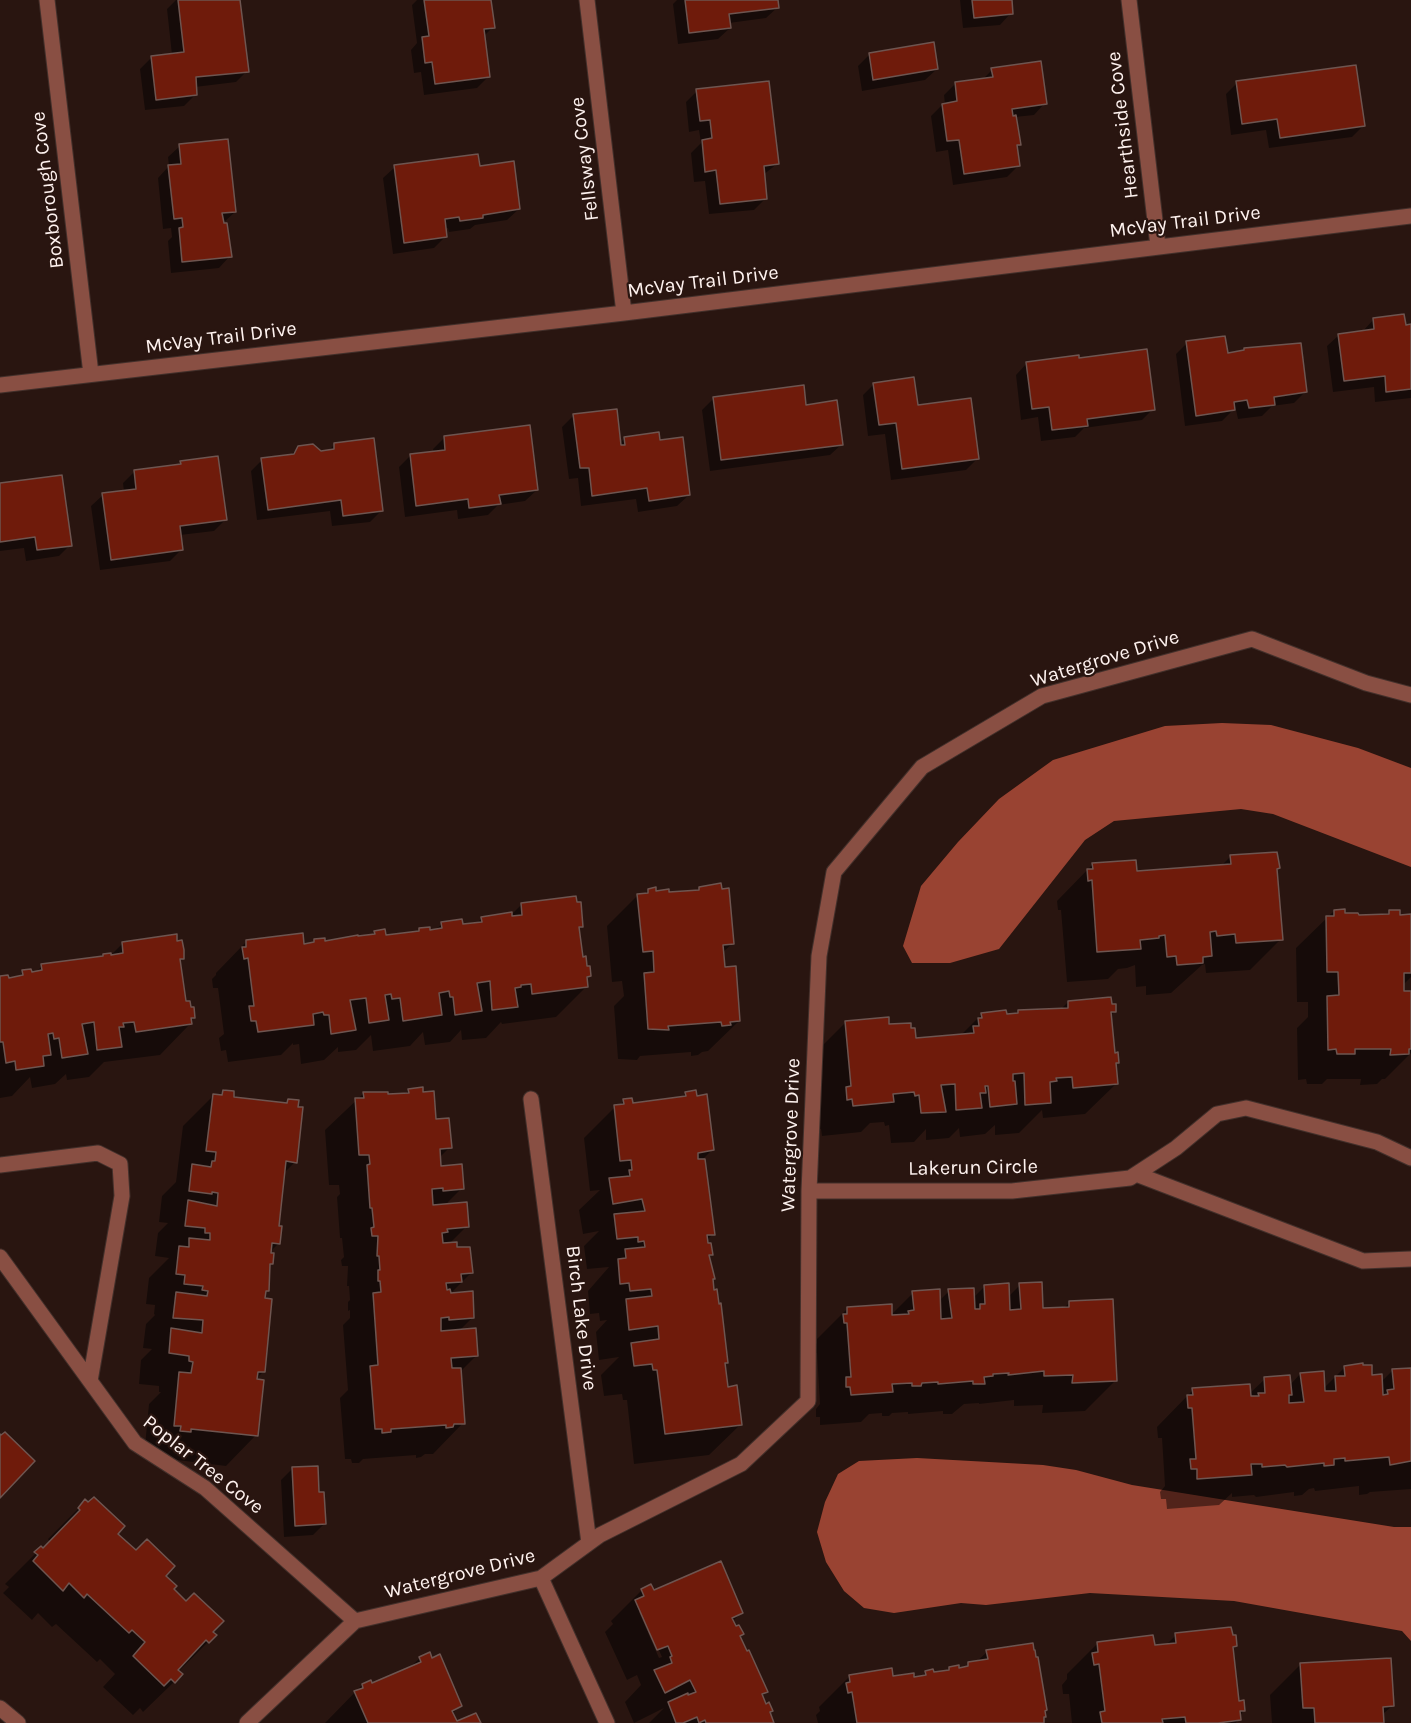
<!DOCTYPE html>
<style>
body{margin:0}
canvas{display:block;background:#291510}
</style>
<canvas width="1411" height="1723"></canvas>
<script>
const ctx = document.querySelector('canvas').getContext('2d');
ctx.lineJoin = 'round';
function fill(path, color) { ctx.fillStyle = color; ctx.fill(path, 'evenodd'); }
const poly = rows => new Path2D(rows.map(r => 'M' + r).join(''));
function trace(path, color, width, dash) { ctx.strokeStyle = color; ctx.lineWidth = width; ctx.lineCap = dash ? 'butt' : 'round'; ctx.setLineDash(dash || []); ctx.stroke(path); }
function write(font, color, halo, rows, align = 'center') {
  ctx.font = font + ' Karla,sans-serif'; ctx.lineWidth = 4.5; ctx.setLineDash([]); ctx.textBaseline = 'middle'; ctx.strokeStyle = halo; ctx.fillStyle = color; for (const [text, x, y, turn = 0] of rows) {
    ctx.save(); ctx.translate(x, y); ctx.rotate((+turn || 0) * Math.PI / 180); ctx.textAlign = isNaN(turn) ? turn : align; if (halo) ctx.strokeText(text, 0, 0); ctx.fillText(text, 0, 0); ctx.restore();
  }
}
const water = poly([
 [1222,723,1271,725,1358,748,1411,768,1411,867,1273,814,1241,809,1114,821,1085,840,999,949,950,963,912,963,903,946,921,886,958,842,999,799,1053,760,1165,726],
 [917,1458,1043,1465,1076,1470,1132,1485,1394,1527,1411,1527,1411,1641,1402,1631,1234,1601,1090,1593,986,1605,961,1603,894,1613,864,1608,844,1591,826,1562,817,1532,825,1502,838,1474,859,1461]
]);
const shadow = poly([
 [176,0,239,0,247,71,236,82,195,87,196,94,184,106,145,110,140,69,151,58,172,55,167,9],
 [417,0,490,0,493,27,483,37,489,76,477,88,424,95,421,72,414,73,411,50,417,43,412,5],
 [677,0,777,0,778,7,766,18,729,23,730,28,718,39,678,44,673,4],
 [960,0,1010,0,1011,13,1000,25,963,28],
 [870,54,937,69,925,80,862,91,858,66],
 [992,70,1045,103,1034,115,1015,117,1019,144,1016,148,1018,166,1007,177,953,185,948,150,936,152,931,116,942,105,945,105,944,95,955,84,982,80],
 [1237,83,1363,126,1352,137,1269,148,1266,130,1231,135,1226,94],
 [697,91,777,164,763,175,766,198,754,210,709,214,705,181,694,182,691,153,701,143,699,130,689,132,686,102],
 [180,146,235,212,222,224,230,256,219,268,171,273,168,241,172,237,171,228,163,229,158,178,169,166,168,157],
 [395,167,479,167,519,209,507,220,475,225,470,229,449,232,448,228,444,229,445,237,434,248,393,254,383,178],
 [1374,319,1404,326,1411,323,1411,398,1375,402,1374,387,1333,392,1327,346,1339,335,1362,332],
 [1187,343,1226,354,1242,352,1245,349,1306,391,1294,403,1272,406,1262,416,1238,419,1236,410,1232,411,1222,421,1185,426,1176,354],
 [1078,360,1153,409,1142,420,1084,428,1075,437,1041,441,1038,417,1021,420,1016,375,1027,363],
 [874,384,977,459,966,470,891,480,885,434,868,436,863,395],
 [714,398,805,406,842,444,830,455,710,471,702,410],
 [573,416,619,444,625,438,659,441,689,495,677,506,638,512,636,499,581,506,578,478,569,479,562,427],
 [445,437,537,490,525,501,498,505,488,515,458,519,457,510,405,517,399,467,410,456,434,453,433,449],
 [334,445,382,510,370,522,332,526,330,511,257,520,251,471,262,460,290,456,298,448,321,452,328,451],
 [181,463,225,520,214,531,180,535,182,549,170,561,100,570,91,506,103,495,124,492,123,483,134,472,177,466],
 [0,484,70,545,59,556,26,561,24,548,0,551],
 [1231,856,1279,868,1276,871,1281,939,1250,970,1206,973,1205,964,1202,965,1171,993,1146,995,1146,986,1136,987,1135,965,1127,968,1118,969,1108,979,1067,982,1061,910,1058,910,1057,901,1093,864,1135,872,1221,866],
 [700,889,732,944,722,953,724,969,739,1021,708,1051,702,1052,698,1055,691,1056,691,1052,640,1056,637,1060,618,1059,614,1006,624,996,622,981,612,982,607,926,638,895,644,895,648,890,667,894,697,891],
 [521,905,581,926,578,929,582,959,589,976,586,979,587,986,556,1017,502,1024,501,1022,486,1038,462,1040,461,1030,450,1042,425,1045,423,1032,410,1046,373,1051,371,1035,356,1050,338,1052,338,1047,324,1060,301,1064,299,1044,293,1045,293,1043,281,1055,228,1062,226,1050,221,1051,219,1038,224,1034,218,988,213,988,212,979,216,975,216,973,246,942,303,945,311,944,314,941,324,942,371,936,375,932,384,937,417,933,420,930,429,931,435,930,442,924,462,926,476,924,482,918,512,914],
 [1334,911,1357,916,1386,916,1390,912,1399,916,1411,916,1411,977,1403,985,1403,992,1411,992,1411,1053,1385,1079,1382,1079,1377,1084,1360,1085,1361,1079,1327,1079,1322,1084,1307,1084,1306,1079,1298,1080,1297,1028,1308,1017,1308,1002,1297,1002,1296,948],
 [122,944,182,958,179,961,185,1003,194,1017,190,1021,190,1024,160,1055,104,1062,89,1077,67,1080,66,1074,55,1084,32,1088,30,1077,12,1096,0,1098,0,978,8,980,17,978,23,972,35,973,42,966,101,958,104,955,110,956],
 [1068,1002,1111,1006,1115,1011,1110,1016,1114,1054,1118,1062,1115,1065,1116,1084,1085,1114,1043,1118,1042,1110,1019,1133,995,1135,995,1125,985,1134,960,1137,959,1128,949,1138,926,1140,926,1129,914,1142,891,1143,889,1125,885,1126,884,1122,870,1123,861,1132,822,1136,821,1129,817,1130,816,1119,820,1115,815,1053,845,1023,888,1026,914,1040,960,1036,982,1014,1005,1016,1015,1015,1019,1011,1061,1009],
 [409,1090,422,1093,450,1147,439,1158,440,1167,462,1188,445,1205,467,1226,449,1244,455,1249,471,1273,449,1295,473,1317,459,1331,476,1356,460,1372,463,1423,433,1454,425,1454,421,1457,416,1458,416,1455,363,1459,359,1463,352,1463,351,1459,345,1459,340,1398,348,1390,343,1325,350,1318,350,1310,348,1311,348,1302,350,1300,349,1286,347,1286,348,1266,342,1266,341,1260,344,1257,342,1238,340,1238,337,1197,340,1194,339,1185,329,1185,325,1130,364,1093,387,1096,405,1095],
 [223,1091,232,1098,285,1104,288,1100,295,1162,283,1174,277,1227,279,1243,270,1252,271,1264,268,1266,268,1290,264,1294,263,1372,255,1380,256,1435,226,1466,144,1456,149,1404,161,1392,159,1392,159,1386,139,1384,141,1360,152,1349,143,1348,146,1324,155,1315,154,1314,155,1305,146,1304,149,1278,169,1258,155,1256,158,1233,168,1223,159,1222,162,1196,176,1182,183,1126,214,1095,219,1096],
 [686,1093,712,1150,701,1161,713,1234,706,1241,711,1254,708,1257,711,1280,726,1362,723,1365,727,1388,740,1425,709,1455,634,1464,627,1400,623,1400,622,1394,604,1396,601,1375,619,1357,599,1360,596,1332,607,1320,600,1321,599,1313,590,1314,588,1291,609,1267,587,1269,584,1246,599,1231,583,1234,579,1210,600,1190,590,1191,584,1138,615,1107,618,1106,624,1101,631,1104,680,1098],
 [1020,1285,1042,1309,1064,1308,1070,1302,1116,1380,1085,1411,1042,1413,1043,1405,1014,1406,1014,1400,979,1404,979,1403,964,1404,952,1414,943,1414,943,1411,908,1414,908,1412,892,1413,889,1416,882,1416,882,1413,869,1414,861,1422,820,1425,820,1417,816,1417,816,1409,820,1404,817,1353,814,1353,813,1347,817,1343,817,1339,847,1309,891,1315,913,1293,939,1301,949,1291,973,1298,985,1286,1008,1297],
 [1345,1367,1381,1382,1393,1370,1411,1369,1411,1489,1370,1492,1367,1494,1359,1495,1359,1486,1315,1491,1314,1488,1309,1489,1302,1495,1294,1496,1294,1492,1256,1497,1254,1495,1232,1497,1232,1493,1219,1505,1167,1509,1166,1499,1161,1499,1160,1492,1165,1486,1162,1438,1158,1438,1157,1427,1193,1390,1249,1394,1265,1379,1290,1385,1300,1374,1323,1389],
 [292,1469,324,1524,313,1535,284,1537,281,1480],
 [85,1502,116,1534,163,1576,172,1589,215,1635,178,1672,174,1682,143,1712,140,1708,133,1715,103,1687,115,1674,100,1659,97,1662,56,1624,52,1627,38,1613,32,1620,3,1593,9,1587,5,1584,41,1548,43,1550,50,1542,48,1539],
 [642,1590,741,1613,732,1622,766,1692,761,1697,773,1723,649,1723,664,1708,634,1723,625,1702,641,1685,637,1675,627,1680,605,1632,613,1624,611,1621],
 [639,1612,642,1612,662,1657,659,1658],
 [1176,1635,1236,1646,1232,1650,1237,1703,1243,1711,1236,1723,1072,1723,1069,1694,1063,1694,1062,1685,1067,1679,1067,1674,1097,1644,1153,1647,1165,1646],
 [987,1652,1044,1711,1043,1723,818,1723,816,1715,820,1711,819,1707,849,1677,913,1678,921,1677,926,1672,932,1674,945,1672,949,1668,964,1669,969,1664,976,1662],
 [420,1658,460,1706,452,1714,456,1723,325,1723,362,1685,372,1685,409,1668],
 [1301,1664,1392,1706,1382,1715,1383,1723,1272,1723,1270,1695]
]);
const building = poly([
 [178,0,240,0,249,72,196,77,197,95,156,100,151,56,184,52,178,0],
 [424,0,491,0,495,28,484,29,490,77,435,84,432,62,425,63,422,37,429,36,424,0],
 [685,0,778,0,779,8,729,14,731,28,689,33,685,0],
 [972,0,1012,0,1013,14,974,18,972,0],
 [934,42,938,69,873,80,869,53,934,42],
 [1041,61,1047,104,1012,109,1013,116,1016,115,1021,145,1017,145,1020,166,964,174,959,140,947,141,942,104,957,101,955,82,993,77,991,68,1041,61],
 [1356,65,1365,126,1280,138,1277,119,1242,124,1236,81,1356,65],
 [769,81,779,164,764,166,767,199,720,204,716,170,705,172,702,140,712,138,710,120,700,121,696,89,769,81],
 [228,139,236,212,222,213,224,223,227,223,232,257,182,262,179,228,183,227,182,218,174,219,168,165,181,164,179,144,228,139],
 [478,154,480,166,514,161,520,209,483,215,483,218,460,221,459,217,445,219,447,237,404,243,394,165,478,154],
 [1404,314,1406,325,1411,324,1411,389,1386,392,1385,376,1344,381,1338,334,1374,329,1373,318,1404,314],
 [1225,336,1228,353,1244,350,1244,348,1301,343,1307,392,1274,397,1275,405,1249,408,1247,400,1234,402,1235,410,1196,416,1186,341,1225,336],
 [1147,349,1155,410,1087,419,1088,426,1052,430,1049,407,1032,409,1026,362,1079,355,1079,358,1147,349],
 [914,377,918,405,971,398,979,459,902,469,896,423,879,425,873,383,914,377],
 [804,385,806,405,837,400,843,445,721,460,713,397,804,385],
 [617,409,621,445,625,445,624,437,659,432,660,440,683,437,690,495,649,501,647,488,592,496,589,468,580,468,573,414,617,409],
 [530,425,538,490,499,495,501,504,469,508,468,499,416,506,410,454,445,450,444,436,530,425],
 [374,438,383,511,343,516,341,500,268,510,261,458,294,454,298,446,313,444,321,451,334,449,334,443,374,438],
 [218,456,227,520,180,526,183,550,111,560,102,493,136,489,134,470,181,464,180,461,218,456],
 [62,475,72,546,37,550,35,537,0,542,0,483,62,475],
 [1277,852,1280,868,1277,869,1283,940,1236,943,1235,934,1217,936,1216,931,1210,932,1212,956,1203,957,1203,963,1177,965,1176,956,1167,957,1165,935,1159,936,1159,938,1140,940,1141,949,1097,952,1092,880,1088,881,1087,869,1093,869,1092,863,1136,860,1137,871,1231,864,1230,855,1277,852],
 [721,883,722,889,729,888,734,944,723,945,725,967,736,966,740,1021,730,1022,731,1025,722,1026,721,1022,668,1026,669,1030,648,1029,644,973,654,972,653,951,643,952,637,894,648,893,648,889,656,887,656,891,669,889,669,892,699,890,699,887,721,883],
 [576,896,577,902,581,902,583,927,579,927,583,957,586,956,587,966,590,966,591,976,587,977,588,987,532,994,531,984,521,985,521,987,515,988,518,1007,492,1010,490,981,477,983,482,1011,455,1015,453,997,450,997,449,991,439,993,442,1015,403,1021,400,998,392,999,391,994,385,995,389,1020,369,1023,366,998,350,1000,356,1030,331,1034,329,1015,324,1015,323,1012,313,1014,314,1025,258,1032,256,1021,251,1021,249,1006,254,1006,248,958,244,959,242,947,246,947,246,940,303,933,304,944,314,942,314,939,325,938,325,941,358,935,358,936,375,934,374,931,385,929,386,935,419,931,419,928,430,927,430,930,442,928,441,922,462,919,463,924,482,922,481,917,512,912,512,916,522,915,521,903,576,896],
 [1345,909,1345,913,1358,913,1359,915,1389,914,1389,910,1400,910,1400,915,1411,914,1411,973,1404,973,1404,991,1411,991,1411,1049,1409,1049,1409,1054,1390,1055,1391,1049,1355,1049,1355,1054,1337,1054,1336,1049,1328,1050,1327,996,1339,995,1338,972,1327,972,1326,916,1334,916,1334,910,1345,909],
 [177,934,177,941,182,940,184,950,184,959,180,959,186,1001,190,1001,191,1007,194,1007,195,1018,191,1018,192,1024,136,1032,134,1022,123,1023,124,1027,119,1027,122,1047,97,1050,94,1022,82,1024,88,1054,62,1058,59,1038,54,1039,53,1033,48,1034,51,1055,43,1056,44,1066,16,1070,15,1061,6,1063,3,1042,0,1042,0,976,8,975,9,978,23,975,22,970,31,969,32,972,42,970,41,964,103,956,103,954,111,953,111,955,123,953,122,942,177,934],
 [1111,997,1112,1004,1116,1004,1116,1012,1111,1012,1115,1053,1118,1052,1119,1063,1116,1063,1118,1084,1073,1088,1072,1077,1056,1078,1057,1081,1050,1082,1051,1103,1025,1105,1024,1073,1013,1074,1013,1081,1015,1081,1017,1104,990,1107,988,1086,985,1086,986,1093,980,1093,982,1108,956,1110,955,1084,941,1085,946,1112,921,1113,919,1095,915,1096,914,1092,893,1094,894,1102,853,1106,852,1099,847,1100,846,1087,851,1086,845,1021,889,1017,889,1024,911,1023,911,1028,915,1028,916,1038,974,1033,973,1026,979,1026,978,1018,982,1018,981,1013,1006,1010,1007,1014,1018,1013,1018,1010,1068,1008,1068,1001,1111,997],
 [423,1087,423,1092,434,1091,436,1119,449,1118,452,1148,440,1149,441,1166,462,1164,464,1189,443,1191,443,1188,432,1189,433,1205,467,1202,469,1227,447,1229,448,1232,442,1233,443,1243,457,1242,457,1247,470,1247,473,1273,461,1274,462,1282,446,1283,447,1290,450,1289,451,1293,473,1291,474,1318,449,1320,449,1317,441,1318,441,1331,476,1328,478,1356,451,1358,452,1368,461,1368,465,1424,454,1424,453,1427,446,1428,446,1425,391,1429,391,1432,382,1433,382,1429,375,1429,370,1366,378,1365,373,1293,381,1292,380,1281,378,1281,378,1270,380,1270,379,1256,377,1256,378,1236,372,1236,371,1228,374,1227,372,1208,370,1208,367,1165,370,1164,369,1155,359,1155,355,1098,364,1098,363,1092,388,1092,388,1094,409,1093,408,1089,423,1087],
 [223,1090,234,1091,234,1097,287,1103,288,1099,299,1100,298,1107,303,1107,297,1163,286,1161,279,1226,282,1226,280,1244,272,1243,271,1253,274,1253,273,1264,270,1264,269,1291,266,1291,265,1298,272,1299,265,1372,258,1372,257,1379,264,1380,258,1436,191,1429,191,1432,180,1431,181,1426,174,1426,179,1372,191,1373,193,1362,189,1361,189,1356,169,1353,171,1328,202,1333,203,1320,173,1318,176,1292,207,1296,208,1291,202,1290,203,1286,184,1284,185,1275,176,1274,179,1246,189,1247,189,1238,210,1240,210,1233,205,1233,205,1228,185,1226,188,1200,217,1206,218,1193,212,1192,212,1194,189,1191,192,1164,211,1167,212,1161,215,1161,216,1152,206,1151,213,1094,222,1095,223,1090],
 [696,1090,697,1096,707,1094,714,1150,698,1153,698,1159,705,1159,715,1235,707,1235,708,1243,711,1243,713,1255,709,1255,715,1279,713,1279,714,1290,717,1289,719,1304,721,1303,728,1363,725,1363,728,1387,737,1385,742,1425,665,1434,657,1370,653,1370,652,1364,634,1366,631,1343,659,1339,658,1326,629,1330,626,1299,652,1296,651,1289,630,1291,629,1283,620,1284,618,1259,626,1258,625,1249,645,1247,644,1241,638,1242,638,1237,617,1239,614,1214,645,1211,642,1199,613,1204,609,1178,630,1176,629,1170,632,1170,631,1160,620,1161,614,1105,624,1104,623,1099,632,1098,633,1103,686,1096,685,1092,696,1090],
 [1042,1282,1043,1308,1069,1307,1069,1301,1113,1299,1117,1381,1072,1383,1073,1375,1044,1376,1044,1371,1008,1375,1009,1373,993,1374,993,1376,984,1377,985,1384,973,1384,973,1381,938,1384,938,1382,922,1383,921,1386,912,1386,912,1383,892,1384,893,1392,851,1395,850,1387,846,1387,846,1377,851,1377,847,1323,844,1323,843,1314,847,1314,847,1307,892,1304,892,1315,909,1314,908,1311,914,1310,912,1291,940,1289,941,1319,952,1318,948,1289,974,1288,975,1309,980,1309,980,1304,985,1304,984,1285,1009,1283,1010,1310,1021,1309,1019,1283,1042,1282],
 [1363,1363,1363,1365,1372,1365,1372,1375,1382,1374,1383,1395,1388,1394,1387,1390,1394,1389,1392,1369,1411,1368,1411,1461,1390,1465,1389,1457,1345,1461,1345,1458,1334,1459,1334,1465,1324,1466,1324,1463,1287,1467,1285,1465,1262,1467,1262,1464,1251,1464,1252,1475,1197,1479,1197,1469,1191,1469,1190,1459,1196,1459,1192,1408,1188,1408,1187,1395,1193,1395,1192,1388,1250,1384,1251,1396,1259,1396,1258,1393,1265,1393,1264,1377,1290,1375,1292,1395,1289,1395,1289,1403,1304,1402,1300,1373,1324,1371,1325,1391,1336,1391,1335,1376,1345,1376,1344,1366,1363,1363],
 [5,1432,35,1461,0,1498,0,1434,1,1435,5,1432],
 [318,1466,319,1492,324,1492,326,1524,295,1526,292,1467,318,1466],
 [94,1497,125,1526,118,1534,136,1550,147,1539,175,1566,166,1576,177,1586,174,1589,186,1601,194,1593,224,1621,213,1632,217,1635,209,1643,206,1640,178,1670,183,1674,175,1683,171,1679,164,1686,133,1656,145,1642,132,1630,129,1633,87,1594,84,1598,69,1583,63,1591,33,1561,38,1555,34,1552,41,1546,43,1548,80,1510,78,1508,85,1499,88,1502,94,1497],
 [721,1561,743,1613,732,1618,736,1626,739,1625,744,1634,740,1636,747,1651,749,1650,768,1692,762,1694,766,1704,769,1702,773,1711,770,1712,774,1723,706,1723,705,1720,699,1723,697,1717,683,1723,676,1723,668,1702,688,1693,688,1695,696,1692,690,1680,665,1693,654,1670,672,1663,670,1657,672,1656,668,1646,657,1650,635,1600,644,1596,641,1589,651,1584,654,1590,721,1561],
 [1231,1627,1233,1635,1236,1635,1237,1646,1233,1647,1239,1701,1244,1700,1245,1711,1240,1711,1241,1720,1218,1723,1186,1723,1185,1717,1162,1719,1163,1723,1102,1723,1100,1712,1105,1711,1099,1664,1094,1665,1092,1653,1098,1652,1097,1642,1153,1635,1155,1645,1176,1643,1175,1633,1231,1627],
 [1033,1643,1034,1650,1035,1650,1036,1657,1038,1657,1047,1710,1045,1711,1046,1717,1044,1717,1044,1723,857,1723,852,1692,848,1693,846,1683,850,1682,849,1675,892,1668,893,1676,914,1673,914,1677,926,1675,925,1671,933,1669,934,1672,949,1670,949,1667,959,1665,959,1668,968,1666,968,1662,988,1659,986,1650,1033,1643],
 [430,1652,432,1658,440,1654,462,1706,452,1711,457,1721,476,1713,481,1723,368,1723,354,1691,363,1688,362,1684,371,1680,372,1683,421,1662,419,1657,430,1652],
 [1391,1658,1394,1706,1383,1707,1384,1723,1315,1723,1314,1708,1303,1708,1300,1663,1391,1658]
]);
const minor = poly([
 [47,0,91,374],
 [587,0,624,313],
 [1129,0,1158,246],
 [0,385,624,313,1411,216],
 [531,1099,589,1543],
 [0,1165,98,1153,120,1164,122,1196,90,1381],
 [1136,1174,1363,1261,1411,1259],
 [809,1191,1012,1191,1130,1178,1176,1148,1217,1114,1246,1108,1377,1142,1411,1158],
 [0,1257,135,1443,205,1488,355,1621],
 [541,1578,607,1723],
 [0,1708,18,1723],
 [247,1723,355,1621,541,1578,600,1535,741,1464,808,1401,809,1191,819,956,834,872,922,767,1042,696,1252,639,1366,683,1411,695]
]);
const streetNames = [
 ["Hearthside Cove",1123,125,-97],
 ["Fellsway Cove",585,159,-97],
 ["Boxborough Cove",48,190,-97],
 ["McVay Trail Drive",1185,222,-7],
 ["McVay Trail Drive",703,282,-7],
 ["McVay Trail Drive",221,338,-7],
 ["Watergrove Drive",1105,659,-17],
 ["Watergrove Drive",791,1135,-88],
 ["Lakerun Circle",973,1168,-1],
 ["Birch Lake Drive",581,1318,83],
 ["Poplar Tree Cove",203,1465,38],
 ["Watergrove Drive",460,1574,-14]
];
fill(water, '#994332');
fill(shadow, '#0007');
fill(building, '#6f1b0b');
trace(building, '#6e5550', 1.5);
trace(minor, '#43302b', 17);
trace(minor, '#894f43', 15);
write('20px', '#fef2ef', '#291510', streetNames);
</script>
